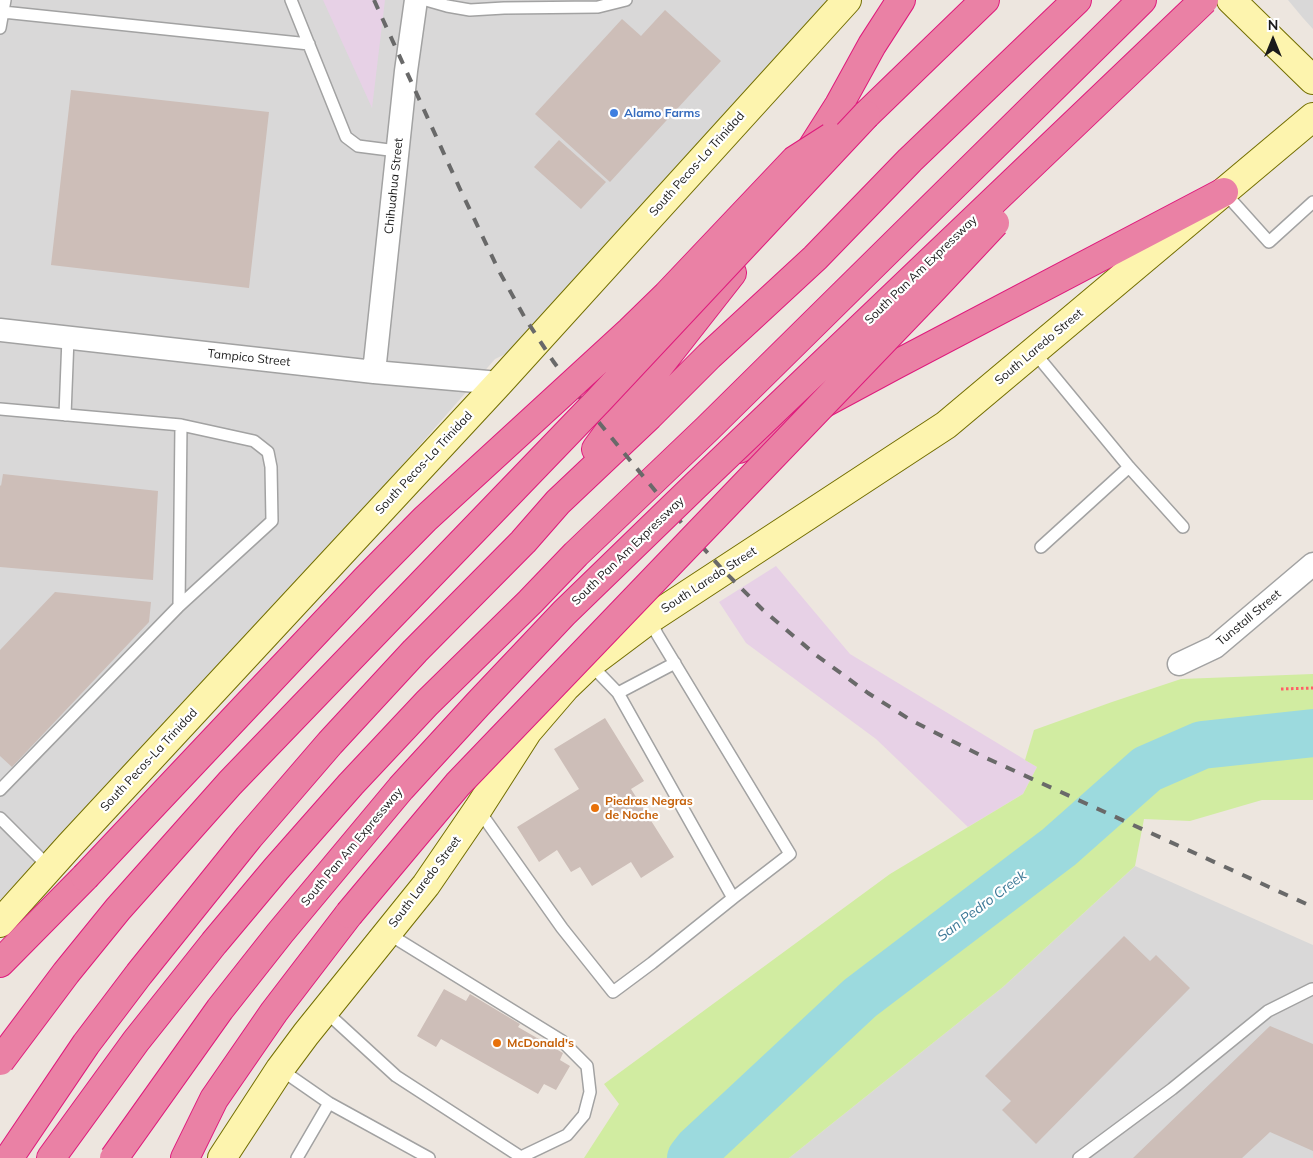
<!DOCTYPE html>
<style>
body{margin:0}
#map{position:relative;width:1313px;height:1158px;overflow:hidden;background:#ede6df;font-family:Mulish,sans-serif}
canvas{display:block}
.north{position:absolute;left:1248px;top:15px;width:50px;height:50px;-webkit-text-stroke:4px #fff;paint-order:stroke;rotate:0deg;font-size:14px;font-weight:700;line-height:20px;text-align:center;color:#1b1b1b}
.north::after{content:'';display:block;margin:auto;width:18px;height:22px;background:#1b1b1b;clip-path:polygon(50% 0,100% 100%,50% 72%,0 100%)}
</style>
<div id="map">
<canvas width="1313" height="1158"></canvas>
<div class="north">N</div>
</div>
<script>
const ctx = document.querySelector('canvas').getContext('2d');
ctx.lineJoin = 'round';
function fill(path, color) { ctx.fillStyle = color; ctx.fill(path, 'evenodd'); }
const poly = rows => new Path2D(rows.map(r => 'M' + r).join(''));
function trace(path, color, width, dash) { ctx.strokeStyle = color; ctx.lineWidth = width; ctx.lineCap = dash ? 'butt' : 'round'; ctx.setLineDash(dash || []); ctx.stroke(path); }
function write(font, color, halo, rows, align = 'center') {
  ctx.font = font + ' Mulish,sans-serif'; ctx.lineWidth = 4.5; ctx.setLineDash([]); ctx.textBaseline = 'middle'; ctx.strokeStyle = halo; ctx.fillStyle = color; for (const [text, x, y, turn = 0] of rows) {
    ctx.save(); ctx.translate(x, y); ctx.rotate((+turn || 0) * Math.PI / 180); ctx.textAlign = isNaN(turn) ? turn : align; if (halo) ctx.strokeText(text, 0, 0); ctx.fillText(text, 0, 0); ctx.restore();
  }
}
const residential = poly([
 [0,0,828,0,518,344,510,352,495,359,365,508,0,900],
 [1288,0,1313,0,1313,29,1303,18],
 [1135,866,1313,945,1313,1158,789,1158,1003,987]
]);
const industrial = poly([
 [323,0,385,0,372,108],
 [776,566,850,654,1037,767,1023,794,968,827,876,739,746,643,719,602]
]);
const grass = poly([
 [1313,674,1313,800,1262,800,1190,821,1144,819,1135,866,1003,987,789,1158,584,1158,619,1104,604,1084,890,874,1023,794,1037,767,1025,760,1034,730,1112,702,1181,679]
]);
const river = poly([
 [691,1158,698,1149,860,998,1059,847,1147,769,1202,745,1313,733]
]);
const building = poly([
 [665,10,721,61,610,182,535,114,622,19,641,36],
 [71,90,269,112,249,288,51,265],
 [559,140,606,182,581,209,534,167],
 [3,474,158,491,153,580,0,567,0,485,1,486],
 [55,592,151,602,149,622,12,767,0,756,0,650],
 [605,718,644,781,631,789,674,857,641,878,631,862,592,886,580,867,571,872,557,850,539,862,517,827,579,789,554,749],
 [1124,936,1150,961,1156,955,1190,988,1036,1144,1002,1110,1011,1101,985,1076],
 [444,989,466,1001,470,994,520,1024,518,1027,563,1053,560,1060,570,1066,556,1090,544,1084,538,1094,441,1039,436,1047,417,1036],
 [1270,1026,1313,1044,1313,1151,1270,1132,1242,1158,1133,1158]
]);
const path = poly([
 [1281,689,1313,688]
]);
const lane = poly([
 [291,0,346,137,358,146,397,151],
 [426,0,447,6,470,10,504,8,598,7,626,0],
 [3,12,309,44],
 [0,28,5,0],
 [1224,192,1269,242,1313,202],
 [1034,352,1129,467,1183,527],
 [0,409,181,425,179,606,0,790],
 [65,415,68,338],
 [1041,547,1129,467],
 [179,606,272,521,271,467,268,452,254,441,181,425],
 [650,619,657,634,790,854,733,898],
 [618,693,675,663],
 [478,809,562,928,613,992,652,963,733,898,618,693,590,664],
 [0,818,50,868],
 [325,1011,396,1076,521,1157,567,1135,584,1115,590,1092,587,1066,562,1041,387,933],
 [280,1069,329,1103,429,1158],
 [297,1158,329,1103],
 [1079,1158,1172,1089,1268,1011,1312,989,1313,989]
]);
const street = poly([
 [0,330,374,372,499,383],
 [374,372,406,71,416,0],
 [1179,664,1215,647,1313,564]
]);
const secondary = poly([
 [1231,0,1313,80],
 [0,923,70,845,499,383,847,0],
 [222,1158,280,1069,306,1034,426,885,478,809,528,731,565,688,590,664,650,619,946,425,1313,117]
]);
const highway = poly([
 [866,115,985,0],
 [806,157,839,105,872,45,901,0],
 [596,449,623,412,732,273],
 [739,449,895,365,1224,192],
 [0,963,85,877],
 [9,1158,86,1044,139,974,249,837,330,743,415,651,523,542,558,502,649,416,709,356,815,258,910,160,1077,0],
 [51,1158,136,1041,214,943,276,869,351,784,427,703,530,602,576,554,707,429,1142,0],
 [185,1158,214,1099,274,1012,349,914]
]);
const rail = poly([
 [374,0,460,189,499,271,525,318,553,361,592,414,689,532,723,570,763,610,816,655,868,693,909,719,934,732,984,757,1313,907]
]);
const highwayBridge = poly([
 [85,877,366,579,425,519,630,331,667,295,795,160,831,137],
 [349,914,458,784,934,288,995,223],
 [0,1061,66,973,118,909,230,783,599,400,866,115],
 [114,1158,220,1009,280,933,401,788,478,704,564,613,695,486,1204,0]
]);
const markers = [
 [614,113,5,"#3f7fe0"],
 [595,808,5,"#e8710a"],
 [497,1043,5,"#e8710a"]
];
const shopNames = [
 ["Alamo Farms",624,113]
];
const streetNames = [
 ["South Pecos-La Trinidad",697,164,-48],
 ["Chihuahua Street",394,186,-84],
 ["South Pan Am Expressway",921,270,-44],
 ["South Laredo Street",1039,347,-40],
 ["Tampico Street",249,358,6],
 ["South Pecos-La Trinidad",424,463,-47],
 ["South Pan Am Expressway",628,551,-44],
 ["South Laredo Street",709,580,-33],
 ["Tunstall Street",1249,618,-40],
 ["South Pecos-La Trinidad",149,760,-47],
 ["South Pan Am Expressway",352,847,-50],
 ["South Laredo Street",425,882,-53]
];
const foodNames = [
 ["Piedras Negras",605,801],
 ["de Noche",605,815],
 ["McDonald's",507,1043]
];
const waterNames = [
 ["San Pedro Creek",982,906,-37]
];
fill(residential, '#d9d8d8');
fill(industrial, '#e7d1e6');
fill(grass, '#d1eca1');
trace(river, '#9cdade', 48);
fill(building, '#cdbeb8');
trace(lane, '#a2a2a2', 14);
trace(street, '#a2a2a2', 25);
trace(secondary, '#736e00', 30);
trace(highway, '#de1a7c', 30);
trace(path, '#ff5e67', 3, [2.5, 2.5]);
trace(lane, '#fff', 11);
trace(street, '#fff', 22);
trace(secondary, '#fdf4ae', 28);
trace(highway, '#ea81a5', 28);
trace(rail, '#696969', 4, [10, 10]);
trace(highwayBridge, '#de1a7c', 30, []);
trace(highwayBridge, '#ea81a5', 28);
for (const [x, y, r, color] of markers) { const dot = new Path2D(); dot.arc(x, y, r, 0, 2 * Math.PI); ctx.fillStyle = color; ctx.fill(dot); trace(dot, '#fff', 2); }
write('bold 12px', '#366cbe', '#fff', shopNames, 'left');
write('12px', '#1b1b1b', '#fff', streetNames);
write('bold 12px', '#c56008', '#fff', foodNames, 'left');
write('italic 14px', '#3c7896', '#fff', waterNames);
</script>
